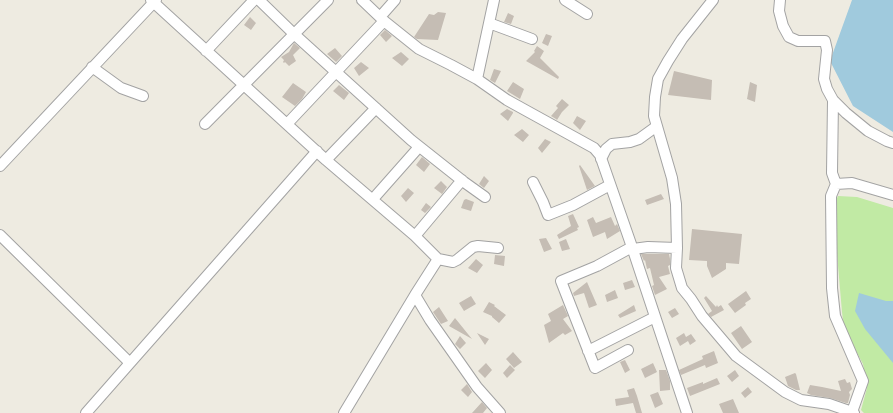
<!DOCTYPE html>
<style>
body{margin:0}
canvas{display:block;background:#eeebe1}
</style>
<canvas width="893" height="413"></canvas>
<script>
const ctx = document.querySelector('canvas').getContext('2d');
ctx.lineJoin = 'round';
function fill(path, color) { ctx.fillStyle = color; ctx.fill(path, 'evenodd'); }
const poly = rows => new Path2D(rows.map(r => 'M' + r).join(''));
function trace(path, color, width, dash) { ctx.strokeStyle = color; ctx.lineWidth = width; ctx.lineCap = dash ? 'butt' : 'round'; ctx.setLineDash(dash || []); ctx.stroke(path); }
const grass = poly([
 [838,196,857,197,893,208,893,413,864,413,861,410,867,388,863,364,844,329,842,312,833,207]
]);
const water = poly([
 [852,0,893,0,893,132,853,106,830,61],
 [859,293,886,301,893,301,893,363,865,329,855,311]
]);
const building = poly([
 [438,12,446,13,438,40,417,39,414,37,429,14,434,15],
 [508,13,514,16,511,24,504,22],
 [250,17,256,23,251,30,244,25],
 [385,30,392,36,386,42,380,35],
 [546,34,552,36,548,46,542,43],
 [294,43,300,48,293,55,296,61,289,66,285,62,284,63,283,62,284,60,281,57,289,52],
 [537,46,544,51,540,58,559,77,558,79,526,61,535,52,534,51],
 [335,48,342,56,336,62,327,54],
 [401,52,409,59,402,66,392,58],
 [361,62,369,68,359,76,354,68],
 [494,69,501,71,495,83,490,80],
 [674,71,712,80,711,100,668,95],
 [513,82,524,89,520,99,507,91],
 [750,82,757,85,755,102,747,99],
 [293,83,306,92,302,99,295,106,282,97],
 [339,85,349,93,344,100,333,91],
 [562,99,569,105,562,112,557,120,556,119,551,116,558,108,556,106],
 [507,109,513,112,513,113,508,121,500,114],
 [577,116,586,121,580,130,573,123],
 [522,129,529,135,523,142,514,135],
 [545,139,551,142,542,153,538,148],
 [422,157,430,164,424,172,416,165],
 [580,165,595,186,587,190,579,166],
 [484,176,489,181,484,188,479,184],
 [441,181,447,187,442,194,434,188],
 [408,188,414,193,406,202,401,196],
 [661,194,664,199,647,205,645,200],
 [466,199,474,202,471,211,461,208,464,200],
 [426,203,431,207,425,213,421,210],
 [573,214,579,227,577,228,578,230,559,239,557,235,571,226,568,216],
 [593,217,596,223,611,217,615,226,617,224,620,231,607,239,605,232,593,237,587,220],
 [692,229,742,234,739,264,726,263,726,269,712,278,707,266,707,261,689,260],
 [546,238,552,249,544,252,539,239],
 [566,239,570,249,562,251,559,242],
 [641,254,669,254,670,259,670,265,668,266,670,274,659,277,667,289,655,295,652,286,654,285,650,268,647,269,645,260,644,261],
 [495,255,505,256,504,266,494,264],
 [476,259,483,265,477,273,468,268],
 [632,280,635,287,625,290,623,283],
 [587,282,597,305,589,308,584,293,574,296,573,293],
 [615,290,618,298,607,302,605,295],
 [746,291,751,299,745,303,746,305,735,313,728,304],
 [471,296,476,304,464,311,459,303],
 [706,296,716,307,717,305,718,307,721,305,724,310,711,317,708,314,712,311,704,298],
 [489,302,495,305,494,306,506,315,499,323,492,317,492,316,483,312],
 [563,305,568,316,563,319,572,331,565,335,563,333,549,343,544,325,551,321,548,314],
 [634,305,636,311,620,318,618,315],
 [439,307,448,321,441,324,433,312],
 [675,308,679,314,672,318,668,312],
 [455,318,472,339,449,326],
 [741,326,752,342,742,349,731,333],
 [477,333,489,339,485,345],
 [684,333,686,337,691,334,696,341,690,345,688,341,680,346,676,338],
 [460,336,466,343,460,349,455,344],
 [714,351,718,363,706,368,705,365,681,375,679,370,703,359,702,356],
 [513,352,522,362,514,368,506,359],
 [625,360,630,370,625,373,620,362],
 [486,363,492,370,485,378,478,371],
 [653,363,657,372,645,378,641,369],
 [510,365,515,370,507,378,503,373],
 [659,370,666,370,670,381,670,390,660,391],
 [735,370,739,376,732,382,727,376],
 [795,373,796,374,800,390,796,390,788,386,785,377],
 [717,378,720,384,690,396,687,388,703,382,703,384],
 [845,379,847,383,850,382,852,389,849,392,850,395,848,403,846,403,830,398,811,395,807,393,810,385,822,387,841,391,838,381],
 [467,384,472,392,468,397,461,390],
 [748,387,752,392,745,398,741,393],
 [634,388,637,396,642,413,636,413,633,403,616,406,615,399,629,397,627,390],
 [658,392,663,404,655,408,650,395],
 [733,399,739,413,723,413,719,404],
 [482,402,487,408,483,413,472,413]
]);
const minor = poly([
 [151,0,326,160,415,236,438,259,453,262,457,260,473,247,478,246,498,248],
 [259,0,294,34,411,140,464,182,485,197],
 [362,0,384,21,419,49,451,65,477,79,507,100,594,148,600,155,632,247,687,413],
 [565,0,587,14],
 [713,0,682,39,668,61,658,79,655,97,654,116,672,178,676,204,677,248,676,268,682,288,691,299,702,316,736,356,785,392,801,400,829,404,852,412,854,413],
 [780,0,779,11,783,26,789,37,798,41,825,41,827,50,824,79,827,89,833,100,846,113,868,131,887,141,893,143],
 [380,17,395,0],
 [489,23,532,39],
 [206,51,254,0],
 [92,67,121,88,143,96],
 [477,79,494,0],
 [833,100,832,173,836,184,831,196,832,288,835,316,863,381,852,412],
 [205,124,328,0],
 [287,124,384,21],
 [601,159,606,149,612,144,630,142,639,139,657,126],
 [326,160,376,108],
 [0,166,156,0],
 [533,182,543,202,548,215,573,205,610,185],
 [836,184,852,183,893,195],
 [373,199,419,147],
 [0,235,130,363],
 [415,236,462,180],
 [633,249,648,247,677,248],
 [415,295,430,320,477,387,500,413],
 [628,350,595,368,561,281,597,266,632,247],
 [588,351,655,317],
 [86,413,130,363,317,151],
 [344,413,415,295,438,259]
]);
fill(grass, '#c1eaa4');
fill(water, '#a0cadd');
fill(building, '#c5bdb4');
trace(minor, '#a3a3a3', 12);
trace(minor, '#fff', 10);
</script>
